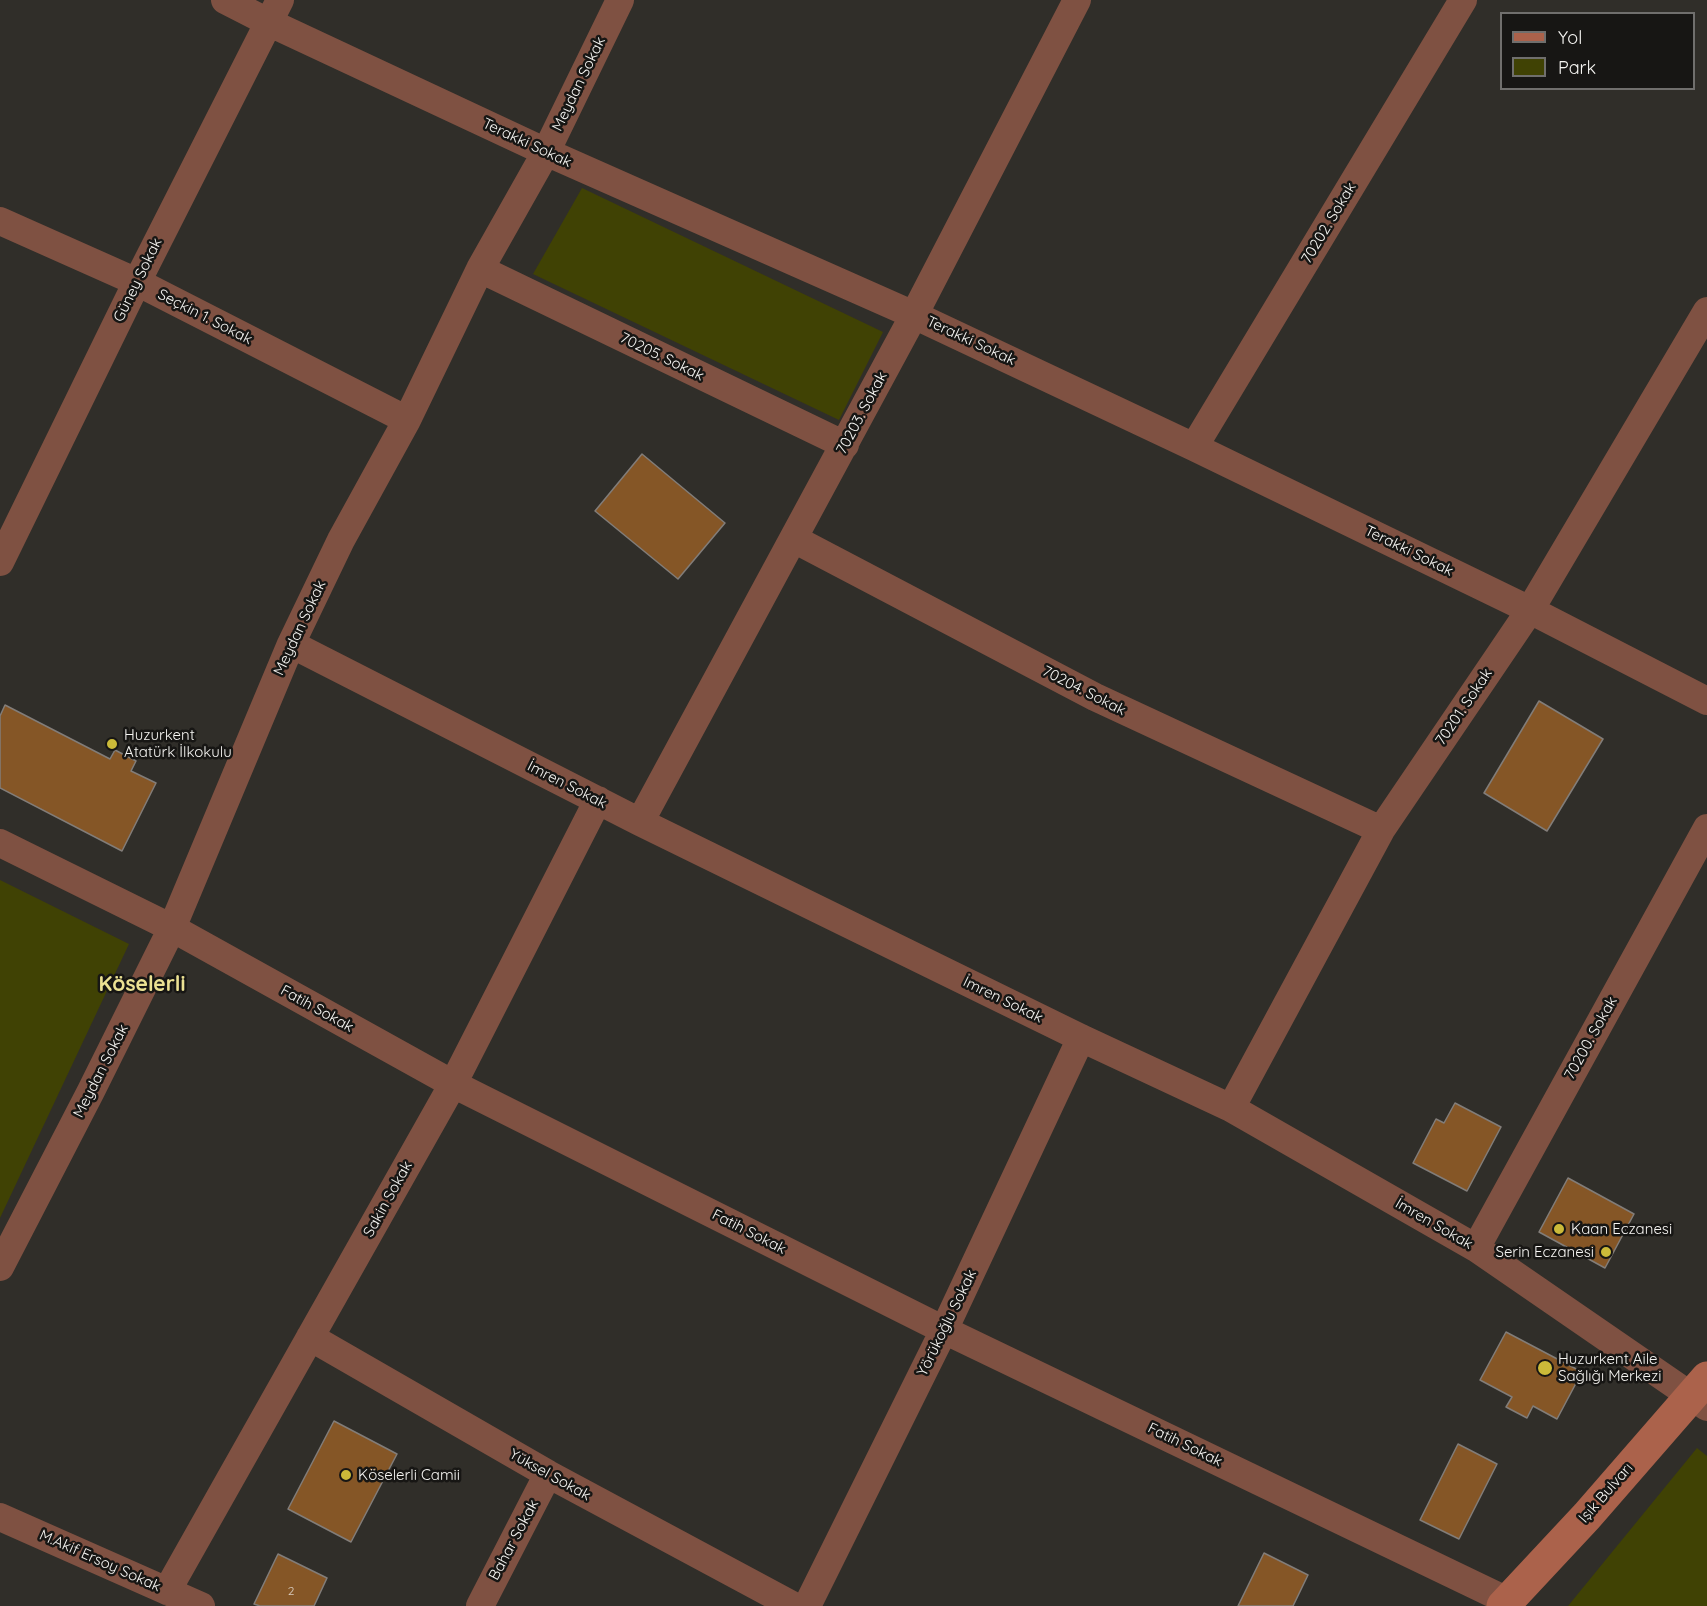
<!DOCTYPE html>
<meta charset="utf-8">
<style>
body{margin:0}
#map{position:relative;width:1707px;height:1606px;overflow:hidden;background:#302e29;font-family:Quicksand,sans-serif}
canvas{display:block}
.legend{position:absolute;left:1500px;top:12px;width:195px;height:78px;box-sizing:border-box;background:#171614;border:2px solid #706f6d;margin:0;padding:8px 10px;list-style:none;font-size:18px;color:#f6f5f2}
.legend li{display:flex;align-items:center;gap:12px;height:30px}
.legend b{width:30px;border:2px solid #706f6d}
</style>
<div id="map">
<canvas width="1707" height="1606"></canvas>
<ul class="legend">
<li><b style="height:8px;background:#ab624b"></b>Yol</li>
<li><b style="height:16px;background:#404204"></b>Park</li>
</ul>
</div>
<script>
const ctx = document.querySelector('canvas').getContext('2d');
ctx.lineJoin = 'round';
function fill(path, color) { ctx.fillStyle = color; ctx.fill(path, 'evenodd'); }
const poly = rows => new Path2D(rows.map(r => 'M' + r).join(''));
function trace(path, color, width, dash) { ctx.strokeStyle = color; ctx.lineWidth = width; ctx.lineCap = dash ? 'butt' : 'round'; ctx.setLineDash(dash || []); ctx.stroke(path); }
function write(font, color, halo, rows, align = 'center') {
  ctx.font = font + ' Quicksand,sans-serif'; ctx.lineWidth = 5; ctx.setLineDash([]); ctx.textBaseline = 'middle'; ctx.strokeStyle = halo; ctx.fillStyle = color; for (const [text, x, y, turn = 0] of rows) {
    ctx.save(); ctx.translate(x, y); ctx.rotate((+turn || 0) * Math.PI / 180); ctx.textAlign = isNaN(turn) ? turn : align; if (halo) ctx.strokeText(text, 0, 0); ctx.fillText(text, 0, 0); ctx.restore();
  }
}
const green = poly([
 [582,188,883,332,839,420,533,274],
 [0,880,129,944,0,1218],
 [1697,1448,1707,1456,1707,1606,1568,1606]
]);
const building = poly([
 [642,454,725,523,678,579,595,511,642,454],
 [1539,701,1603,739,1547,831,1484,793,1539,701],
 [5,705,110,759,115,750,136,761,131,771,156,783,122,851,0,788,0,716,5,705],
 [1455,1103,1501,1127,1467,1191,1413,1163,1436,1119,1444,1123,1455,1103],
 [1568,1178,1634,1214,1605,1268,1539,1232,1568,1178],
 [1506,1332,1582,1372,1557,1419,1533,1406,1527,1418,1506,1407,1512,1397,1480,1380,1506,1332],
 [334,1421,397,1454,351,1542,288,1509,334,1421],
 [1458,1444,1497,1464,1459,1539,1420,1520,1458,1444],
 [1264,1553,1308,1575,1293,1606,1238,1606,1264,1553],
 [278,1554,327,1578,314,1606,260,1606,254,1604,278,1554]
]);
const minor = poly([
 [225,0,268,22,546,152,914,315,1194,447,1530,610,1707,701],
 [0,221,137,282,407,420],
 [480,269,845,445],
 [1194,447,1463,0],
 [794,539,1095,697,1381,830],
 [0,562,137,282,280,0],
 [291,644,640,822,1081,1038,1231,1108,1476,1248,1707,1407],
 [640,822,914,315,1077,0],
 [0,843,172,928,453,1084,944,1330,1508,1601],
 [1231,1108,1381,830,1530,610,1707,311],
 [1476,1248,1707,828],
 [0,1267,91,1091,172,928,291,644,341,540,407,420,480,269,546,152,620,0],
 [310,1337,548,1474,794,1606],
 [0,1517,201,1606],
 [167,1591,453,1084,598,800],
 [480,1606,548,1474],
 [807,1606,944,1330,1081,1038]
]);
const secondary = poly([
 [1503,1606,1587,1516,1707,1378]
]);
const markers = [
 [112,744,6,"#cbba39"],
 [1559,1229,6,"#cbba39"],
 [1606,1252,6,"#cbba39"],
 [1545,1368,8,"#cbba39"],
 [346,1475,6,"#cbba39"]
];
const numberNames = [
 ["2",291,1591]
];
const streetNames = [
 ["Meydan Sokak",579,84,-64],
 ["Terakki Sokak",527,143,25],
 ["70202. Sokak",1329,223,-59],
 ["Güney Sokak",138,280,-64],
 ["Seçkin 1. Sokak",205,317,27],
 ["Terakki Sokak",971,341,25],
 ["70205. Sokak",662,357,26],
 ["70203. Sokak",862,413,-62],
 ["Terakki Sokak",1409,551,26],
 ["Meydan Sokak",300,628,-65],
 ["70204. Sokak",1084,691,27],
 ["70201. Sokak",1464,707,-56],
 ["İmren Sokak",567,785,27],
 ["İmren Sokak",1003,1000,26],
 ["Fatih Sokak",317,1009,29],
 ["70200. Sokak",1591,1038,-61],
 ["Meydan Sokak",101,1071,-63],
 ["Sakin Sokak",388,1199,-61],
 ["İmren Sokak",1434,1224,30],
 ["Fatih Sokak",749,1232,27],
 ["Yörükoğlu Sokak",947,1323,-64],
 ["Fatih Sokak",1185,1445,26],
 ["Yüksel Sokak",550,1475,29],
 ["Işık Bulvarı",1606,1493,-49],
 ["Bahar Sokak",514,1540,-62],
 ["M.Akif Ersoy Sokak",100,1561,24]
];
const poiNames = [
 ["Huzurkent",124,735],
 ["Atatürk İlkokulu",124,752],
 ["Kaan Eczanesi",1571,1229],
 ["Serin Eczanesi",1594,1252,"right"],
 ["Huzurkent Aile",1558,1359],
 ["Sağlığı Merkezi",1558,1376],
 ["Köselerli Camii",358,1475]
];
const districtNames = [
 ["Köselerli",142,985]
];
fill(green, '#404204');
fill(building, '#855626');
trace(building, '#827d79', 1.5);
trace(minor, '#7f5142', 28);
trace(secondary, '#ab624b', 33);
for (const [x, y, r, color] of markers) { const dot = new Path2D(); dot.arc(x, y, r, 0, 2 * Math.PI); ctx.fillStyle = color; ctx.fill(dot); trace(dot, '#171614', 2); }
write('12px', '#dacdbf', null, numberNames);
write('15px', '#f6f5f2', '#171614', streetNames);
write('15px', '#f6f5f2', '#171614', poiNames, 'left');
write('bold 21px', '#ece293', '#171614', districtNames);
</script>
